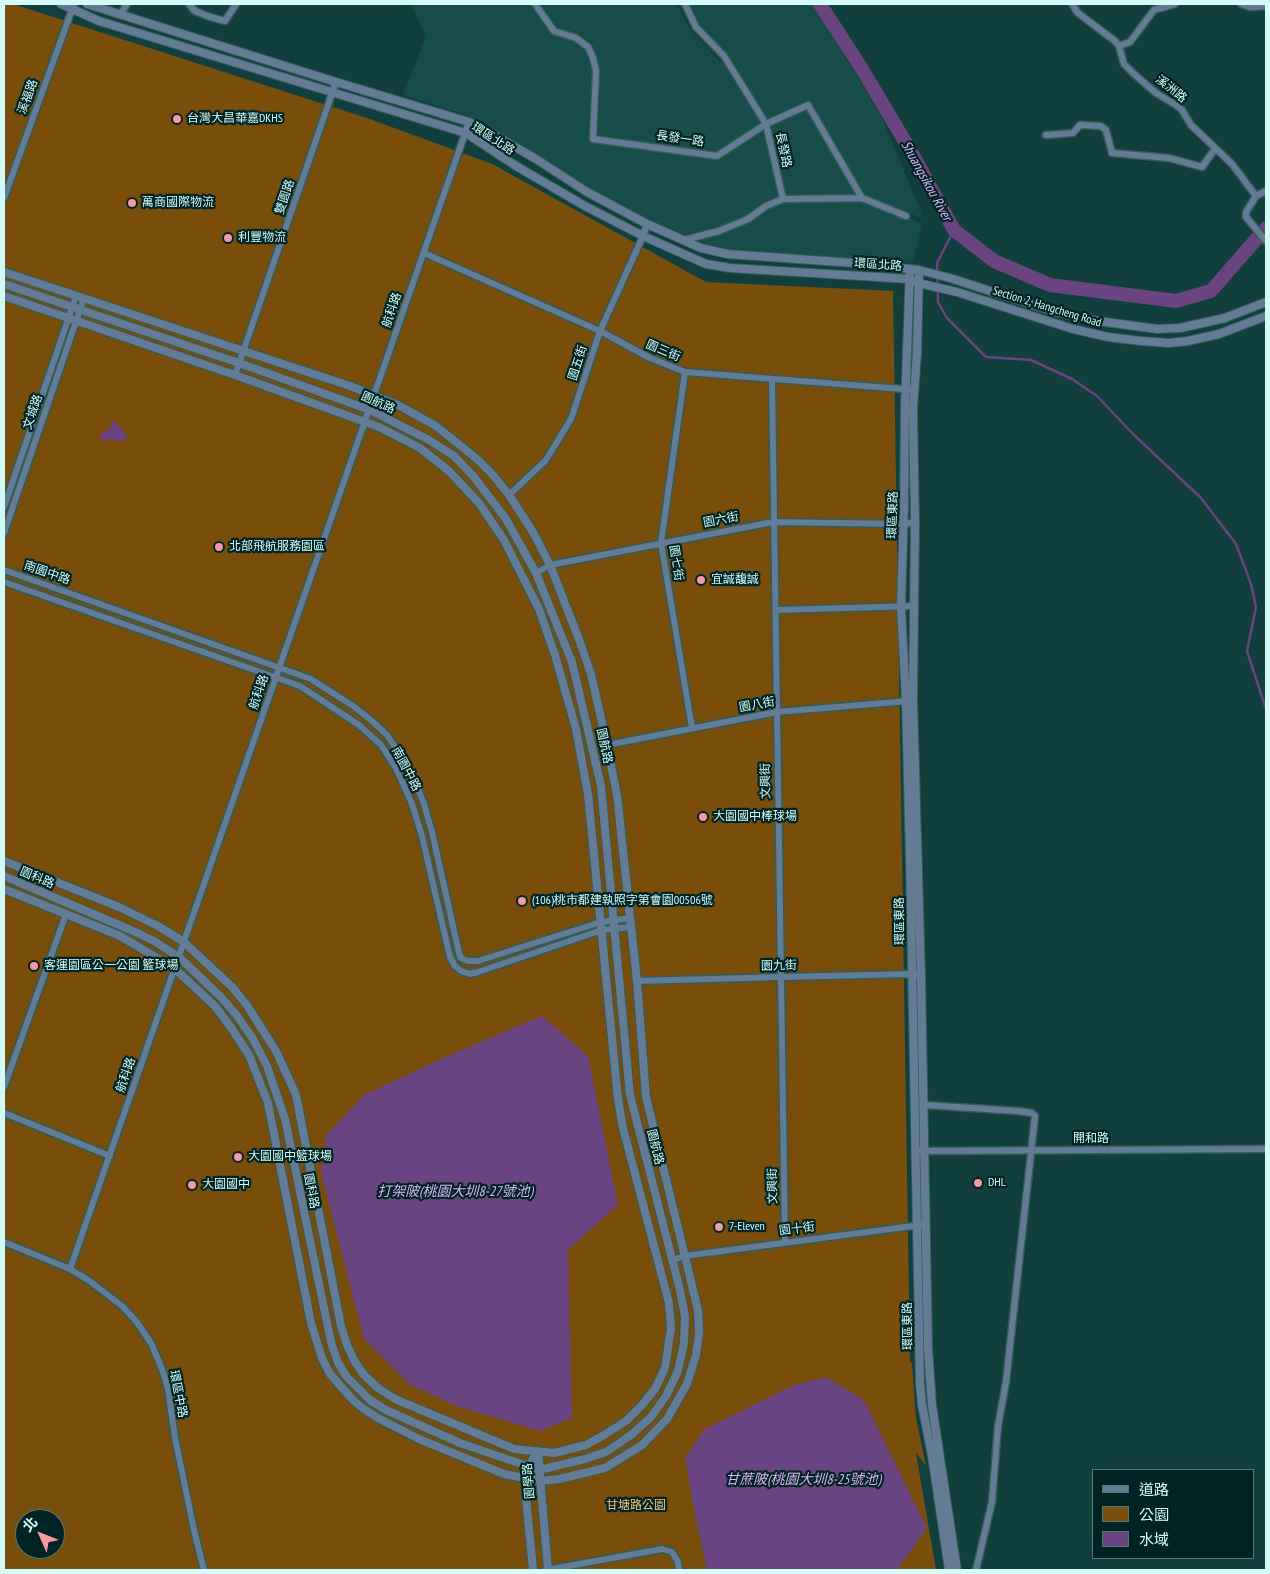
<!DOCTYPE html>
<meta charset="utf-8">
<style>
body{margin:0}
#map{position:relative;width:1270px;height:1574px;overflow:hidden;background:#113f3d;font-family:"PT Sans Narrow","Noto Sans TC",sans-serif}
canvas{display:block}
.frame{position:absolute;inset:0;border:5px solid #d3fbf8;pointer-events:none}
.legend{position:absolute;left:1092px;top:1469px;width:162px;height:90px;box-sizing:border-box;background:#002423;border:1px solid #547a78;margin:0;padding:6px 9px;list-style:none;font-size:15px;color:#d3fbf8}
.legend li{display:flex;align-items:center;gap:10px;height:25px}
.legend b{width:25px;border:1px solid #547a78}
.north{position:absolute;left:15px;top:1509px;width:50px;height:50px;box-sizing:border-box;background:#002423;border:1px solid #547a78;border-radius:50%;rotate:314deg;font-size:14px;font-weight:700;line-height:20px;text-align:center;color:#d3fbf8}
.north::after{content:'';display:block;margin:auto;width:18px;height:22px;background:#f49aa5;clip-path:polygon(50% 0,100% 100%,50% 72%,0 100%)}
</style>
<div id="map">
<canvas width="1270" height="1574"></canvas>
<div class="frame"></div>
<ul class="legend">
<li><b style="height:6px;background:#647b95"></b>道路</li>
<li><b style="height:14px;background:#794e0b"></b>公園</li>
<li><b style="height:14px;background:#6a4381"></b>水域</li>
</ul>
<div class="north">北</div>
</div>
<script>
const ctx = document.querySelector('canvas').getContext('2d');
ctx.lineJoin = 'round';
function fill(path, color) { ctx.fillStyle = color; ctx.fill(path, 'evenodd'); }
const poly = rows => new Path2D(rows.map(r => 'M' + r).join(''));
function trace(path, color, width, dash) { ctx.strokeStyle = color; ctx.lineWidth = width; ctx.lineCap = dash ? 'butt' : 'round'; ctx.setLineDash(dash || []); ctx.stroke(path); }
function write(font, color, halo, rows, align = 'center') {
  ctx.font = font + ' "PT Sans Narrow","Noto Sans TC",sans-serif'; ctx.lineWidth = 4.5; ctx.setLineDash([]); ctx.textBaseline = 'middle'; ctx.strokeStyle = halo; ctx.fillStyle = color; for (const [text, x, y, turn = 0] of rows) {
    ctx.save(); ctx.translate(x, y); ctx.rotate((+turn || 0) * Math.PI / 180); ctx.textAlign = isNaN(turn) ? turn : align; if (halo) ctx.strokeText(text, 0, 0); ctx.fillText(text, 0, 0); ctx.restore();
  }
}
const built = poly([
 [411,4,531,4,549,30,575,42,585,50,592,73,589,140,717,157,766,127,781,199,747,218,719,230,684,237,587,188,525,148,469,116,403,95,426,37],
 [539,4,676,4,691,31,724,65,763,124,716,152,597,135,599,73,592,47,579,36,556,27],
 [689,4,813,4,881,116,922,214,919,217,863,196,809,102,767,122,726,54,698,23],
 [807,107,859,196,784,198,766,125],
 [862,200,922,223,913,263,731,251,691,240,720,232,766,206,783,201]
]);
const green = poly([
 [4,4,13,4,370,119,492,164,706,282,893,291,910,1362,912,1363,916,1418,926,1466,916,1453,936,1570,4,1570],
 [25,1519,55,1519,55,1549,25,1549]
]);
const water = poly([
 [112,419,125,432,127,437,123,441,119,442,110,439,100,441,101,434,111,427,111,420],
 [542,1016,588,1056,618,1205,568,1250,572,1418,540,1431,456,1406,409,1384,364,1339,321,1173,326,1136,364,1095,450,1055],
 [826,1377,864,1400,927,1528,897,1570,707,1570,694,1510,685,1457,705,1429,794,1385]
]);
const stream = poly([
 [954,230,937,263,938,302,947,318,986,357,1031,360,1072,379,1097,396,1132,433,1201,498,1236,544,1251,584,1256,607,1247,651,1266,709]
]);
const river = poly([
 [820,4,862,69,913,155,954,230,994,261,1050,285,1176,301,1211,291,1266,228]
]);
const minor = poly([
 [189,4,195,11,210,17,225,21,236,4],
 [535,4,554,31,576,38,588,47,593,58,596,71,593,139,717,156,766,124,808,105,862,198],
 [685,4,696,27,724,56,766,124,783,199],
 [1072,4,1078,13,1115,41,1119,46,1124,64,1134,74,1156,93,1176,105,1182,110,1191,125,1232,164,1256,196],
 [1241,4,1250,7,1266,6],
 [120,15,127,4],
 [1119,46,1130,42,1154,10,1175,4],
 [1046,135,1073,133,1080,125,1101,126,1106,130,1112,153,1169,158,1202,167,1215,149],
 [1266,191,1256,196,1246,212,1246,217,1266,241],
 [4,198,74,4],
 [684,240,719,231,748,219,766,206,783,199,862,198,906,216],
 [424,253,600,331,650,358,685,372,915,390],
 [685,372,661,543,692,728],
 [235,375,336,82],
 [772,379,785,1242],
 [509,495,546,460,571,419,600,331,643,236,647,224],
 [4,507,76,296],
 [4,533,84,298],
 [4,570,311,679,353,706,371,720,387,735,404,761,417,786,424,804,432,832,459,953,461,958,468,961,478,961,601,922,630,918],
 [536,573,550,565,773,522,904,524,915,522],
 [4,582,300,686,359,725,381,745,397,770,412,804,422,836,450,957,455,966,461,971,470,974,478,972,602,930,631,927],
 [776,610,915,606],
 [607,745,777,712,909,701],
 [637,981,781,977,912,974,921,976],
 [4,1087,66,914],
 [924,1105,1018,1111,1032,1113,1035,1116,1006,1382,998,1426,992,1502,976,1570],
 [4,1113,110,1156],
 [920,1151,1266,1149],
 [4,1242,70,1269,91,1282,122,1306,136,1321,151,1343,162,1369,168,1389,175,1438,194,1530,204,1570],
 [673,1260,684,1256,921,1225],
 [70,1269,469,122],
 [546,1570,662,1549,672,1552,678,1562,679,1570]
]);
const tertiary = poly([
 [61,4,99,21,466,133,516,166,585,206,643,236,706,264,730,268,910,279,918,283,957,292,1073,329,1108,337,1141,341,1169,343,1188,341,1219,334,1266,316],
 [87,4,336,82,469,122,486,130,536,159,587,192,647,224,701,248,727,254,854,263,919,270,950,278,1052,311,1091,320,1157,329,1180,328,1225,318,1266,302],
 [910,269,905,406,904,508,901,607,906,701,910,860,920,1384,922,1405,932,1456,949,1570],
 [919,270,917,353,913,409,915,522,913,700,921,976,928,1348,932,1405,957,1570],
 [4,272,350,386,398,405,436,426,477,459,493,475,509,495,533,532,550,565,580,642,591,674,607,745,617,795,637,981,646,1097,698,1310,699,1333,696,1355,687,1384,667,1419,642,1445,605,1468,559,1479,540,1481,504,1474,419,1439,378,1418,364,1409,354,1401,330,1374,322,1358,311,1323,268,1103,249,1055,232,1029,215,1006,175,969,149,953,120,936,4,889],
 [4,284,239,363,370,410,429,440,454,456,474,477,506,519,536,573,572,662,601,786,630,1095,680,1290,685,1317,684,1343,678,1371,666,1396,651,1417,631,1435,606,1452,585,1459,539,1470,460,1443,386,1410,370,1400,347,1377,338,1363,331,1342,285,1119,267,1066,253,1039,238,1017,221,997,179,957,154,941,131,930,4,876],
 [4,296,235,375,379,427,420,448,449,471,479,503,504,540,539,609,555,655,576,729,588,794,618,1099,623,1128,669,1303,671,1328,665,1368,655,1389,642,1405,626,1421,604,1435,586,1445,554,1453,514,1449,395,1399,378,1388,363,1374,354,1360,347,1345,341,1326,296,1095,276,1051,246,1004,233,988,184,942,158,926,119,907,4,861],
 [538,1452,548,1570],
 [533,1570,526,1498,528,1466,538,1452]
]);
const markers = [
 [177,119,5,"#f49aa5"],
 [132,203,5,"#f49aa5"],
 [228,238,5,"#f49aa5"],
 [219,547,5,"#f49aa5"],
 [701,580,5,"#f49aa5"],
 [703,817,5,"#f49aa5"],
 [522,901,5,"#f49aa5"],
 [34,966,5,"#f49aa5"],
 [238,1157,5,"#f49aa5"],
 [978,1183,5,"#f49aa5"],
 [192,1185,5,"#f49aa5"],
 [719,1227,5,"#f49aa5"]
];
const streetNames = [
 ["溪洲路",1171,89,38],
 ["溪福路",28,97,-70],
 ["環區北路",493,139,33],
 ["長發一路",680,139,8],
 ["長發路",783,150,78],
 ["雙園路",285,197,-71],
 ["環區北路",878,265,4],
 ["Section 2, Hangcheng Road",1047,307,17],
 ["航科路",392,310,-71],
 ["園三街",663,351,23],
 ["園五街",578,363,-72],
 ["園航路",378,403,24],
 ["文城路",33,412,-71],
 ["環區東路",893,515,-88],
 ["園六街",721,520,-11],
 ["園七街",676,563,81],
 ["南園中路",47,573,19],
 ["航科路",259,692,-71],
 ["園八街",757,705,-10],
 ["園航路",604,746,78],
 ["南園中路",406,769,62],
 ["文興街",766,781,-91],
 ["園科路",37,878,23],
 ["環區東路",900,921,-91],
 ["園九街",779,966,-1],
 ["航科路",126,1075,-71],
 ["開和路",1091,1139],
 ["園航路",655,1147,76],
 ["文興街",773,1186,-91],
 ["園科路",311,1191,79],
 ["園十街",797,1229,-7],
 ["環區東路",908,1326,-91],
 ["環區中路",178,1394,79],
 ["園學路",529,1481,-95]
];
const poiNames = [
 ["台灣大昌華嘉DKHS",187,119],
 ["萬商國際物流",142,203],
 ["利豐物流",238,238],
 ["北部飛航服務園區",229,547],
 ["宜誠馥誠",711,580],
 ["大園國中棒球場",713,817],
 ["(106)桃市都建執照字第會園00506號",532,901],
 ["客運園區公一公園 籃球場",44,966],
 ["大園國中籃球場",248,1157],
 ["DHL",988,1183],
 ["大園國中",202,1185],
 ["7-Eleven",729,1227]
];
const parkNames = [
 ["甘塘路公園",636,1506]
];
const waterNames = [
 ["Shuangsikou River",926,181,61],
 ["打架陂(桃園大圳8-27號池)",455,1192],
 ["甘蔗陂(桃園大圳8-25號池)",803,1480]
];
fill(built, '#164c4a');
fill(green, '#794e0b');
fill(water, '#6a4381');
trace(stream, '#6a4381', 2.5);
trace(river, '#6a4381', 14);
trace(minor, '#305d5b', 9);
trace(tertiary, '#305d5b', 10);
trace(minor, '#647b95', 6);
trace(tertiary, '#647b95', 8);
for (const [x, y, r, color] of markers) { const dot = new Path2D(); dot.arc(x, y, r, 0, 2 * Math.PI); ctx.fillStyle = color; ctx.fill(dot); trace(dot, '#002423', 2); }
write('12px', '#d3fbf8', '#002423', streetNames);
write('12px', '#d3fbf8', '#002423', poiNames, 'left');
write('12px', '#f9c17a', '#002423', parkNames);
write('italic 14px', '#ddb2fa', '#002423', waterNames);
</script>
